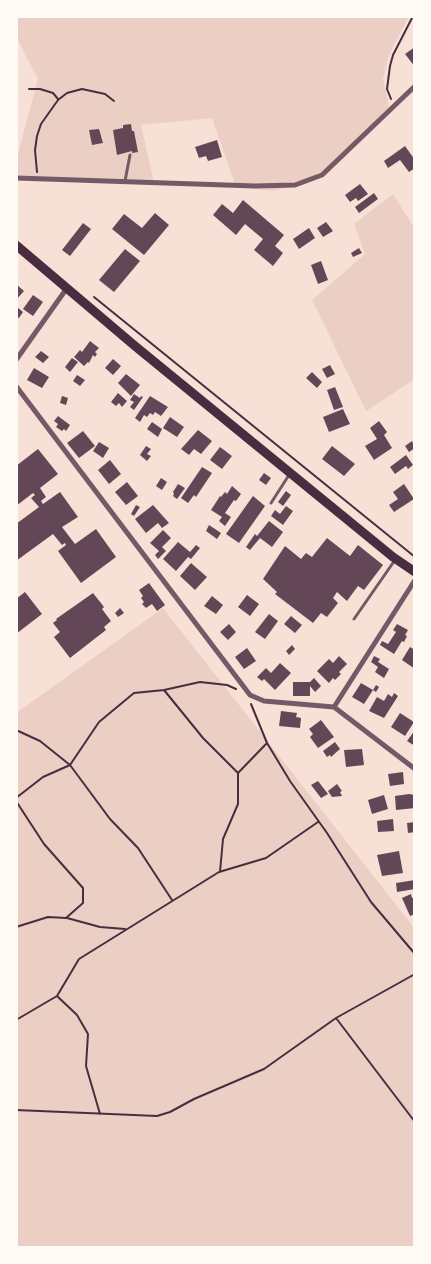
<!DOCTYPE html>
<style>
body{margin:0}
#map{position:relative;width:431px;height:1264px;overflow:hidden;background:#f7e1d7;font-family:"Source Sans 3",sans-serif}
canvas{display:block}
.frame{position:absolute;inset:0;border:18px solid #fffaf5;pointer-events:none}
</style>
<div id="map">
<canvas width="431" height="1264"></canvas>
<div class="frame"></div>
</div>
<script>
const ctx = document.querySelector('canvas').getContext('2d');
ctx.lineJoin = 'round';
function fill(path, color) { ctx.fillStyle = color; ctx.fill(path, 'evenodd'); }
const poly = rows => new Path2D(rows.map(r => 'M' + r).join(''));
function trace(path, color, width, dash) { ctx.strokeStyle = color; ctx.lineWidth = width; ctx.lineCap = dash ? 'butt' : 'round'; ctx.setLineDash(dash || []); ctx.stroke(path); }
const green = poly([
 [16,16,409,16,389,55,383,79,390,110,343,155,309,181,274,191,236,187,212,118,141,125,154,183,16,178,16,161,38,79,16,36],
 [393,194,415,229,415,379,366,411,312,300,365,254,354,224],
 [163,608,415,929,415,1248,16,1248,16,713]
]);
const building = poly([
 [415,47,415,67,405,54],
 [131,124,132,131,134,131,138,152,132,153,132,151,117,155,113,130,123,128,123,125],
 [99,129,103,143,92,145,89,130],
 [217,140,222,157,208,161,206,156,199,158,195,147],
 [405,146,415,160,415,168,409,172,400,160,388,168,384,161],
 [360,184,368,194,358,201,356,198,350,202,345,195],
 [374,193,378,199,359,213,355,207],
 [243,200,284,235,275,246,283,253,273,266,254,250,263,239,245,224,236,235,213,215,222,204,233,213],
 [155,213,169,225,144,255,112,229,124,214,142,228],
 [326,222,333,231,323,237,317,228],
 [83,223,91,229,70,256,62,250],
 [309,228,315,238,299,249,293,239],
 [359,248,362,253,353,257,351,253],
 [125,249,140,261,114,292,99,280],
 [321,261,328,280,318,284,311,265],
 [16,284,24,291,16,300],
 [33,295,43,302,33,316,23,309],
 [17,307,23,312,19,318,16,317],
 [90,341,99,348,95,352,97,354,95,357,93,355,89,363,88,362,84,366,74,357,80,350,82,352],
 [41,351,49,357,43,363,35,357],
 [72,358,78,362,70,372,65,367],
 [113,359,121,366,113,375,105,368],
 [330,365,335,374,327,378,322,369],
 [34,368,49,377,42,388,27,380],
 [312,372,322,382,317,388,306,378],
 [126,374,140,385,131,396,118,383],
 [77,375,85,380,80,386,73,381],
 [335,387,343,407,334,410,327,390],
 [118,393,127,401,122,407,119,403,116,406,111,402],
 [134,394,140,398,141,396,143,397,134,410,130,407,134,402,130,400],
 [62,396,68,398,66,405,60,403],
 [150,396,168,407,161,416,155,412,153,415,150,413,147,417,144,415,140,422,135,418],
 [343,409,350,424,329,432,323,417],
 [58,416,70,425,66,431,64,429,62,431,56,427,58,424,54,421],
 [170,417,184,427,177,437,163,428],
 [379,421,387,432,384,435,392,448,374,460,365,446,377,439,370,428],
 [152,422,162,429,158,437,147,429],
 [198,430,212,441,201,454,194,449,189,455,181,449],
 [83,431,95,446,79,458,67,443],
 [412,441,415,448,409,452,405,446],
 [99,442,109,448,103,458,93,451],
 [146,446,151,449,147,454,151,456,147,461,140,455],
 [332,446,355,464,344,476,322,459],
 [220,447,232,456,222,469,210,460],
 [38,449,58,474,40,488,46,497,41,501,43,504,60,492,78,517,62,527,75,544,96,529,116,557,81,583,58,551,66,545,65,543,62,545,53,534,16,561,16,524,39,507,31,498,35,495,33,493,16,506,16,466],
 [406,455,413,465,408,469,406,466,395,474,390,467],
 [110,460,121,474,109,484,98,470],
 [202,467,212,473,196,497,194,495,188,503,181,498],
 [264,473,271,478,266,485,259,480],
 [161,478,167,482,162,490,156,486],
 [127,482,138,496,126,505,115,492],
 [178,484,185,488,177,499,173,496,174,494,173,492],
 [404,484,414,499,394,512,389,505,398,499,393,492],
 [232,486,241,494,236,501,234,500,225,513,231,517,225,526,219,521,222,517,211,510,220,496,221,497,225,492,227,494],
 [286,491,291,495,283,506,278,502],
 [253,496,265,506,239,543,226,534],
 [136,505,140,507,134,516,131,514],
 [153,505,169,523,162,528,158,523,146,533,135,519],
 [286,506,293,511,283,525,271,516,275,510,280,514],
 [269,521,283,532,272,547,260,538,250,550,246,547,255,534,257,536],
 [209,525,221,533,217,539,206,531],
 [163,530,171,538,162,547,166,551,158,559,155,555,159,551,150,543],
 [327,538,350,556,358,545,383,565,364,590,358,586,347,601,337,592,333,598,338,603,327,617,321,613,313,623,275,594,277,592,263,579,285,546,301,559,306,553,312,557],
 [178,542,190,552,196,545,200,548,191,559,188,557,176,571,163,559],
 [191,563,207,577,195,590,180,576],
 [149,583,165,605,157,611,152,604,146,608,142,604,144,602,141,598,143,596,139,590],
 [25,592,42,614,16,634,16,599],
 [93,593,104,607,102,609,111,621,104,627,106,630,70,658,54,637,60,632,53,623,57,620,56,619],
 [247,595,259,604,250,616,238,607],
 [212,596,223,605,216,614,204,606],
 [120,608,124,613,118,617,115,613],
 [269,614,278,621,265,639,255,632],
 [291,616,302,625,295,633,284,624],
 [229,624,236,632,228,640,220,632],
 [397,624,408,630,405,635,407,636,404,642,402,641,394,654,380,645,382,641,388,644,396,632,393,630],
 [292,645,295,649,289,655,286,651],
 [410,647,415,650,415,669,402,660],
 [247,648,256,661,244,669,235,657],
 [339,656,347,664,339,672,341,674,335,680,333,678,329,683,317,671,329,659,333,663],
 [374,656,380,659,378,662,389,669,384,678,375,672,378,667,371,662],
 [280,663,291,673,275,690,264,679,262,681,257,677,266,668,271,673],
 [314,678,321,686,315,692,310,686,310,696,293,696,293,682,310,682],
 [361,683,373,690,376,685,379,687,376,692,373,690,364,704,352,697],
 [394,693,398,696,384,718,369,711,377,697,384,701,388,694,392,697],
 [281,711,297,713,296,717,301,718,300,728,279,726],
 [400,713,414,722,405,736,391,727],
 [321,720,334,737,318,748,310,737,313,734,309,729],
 [415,730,415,746,407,741],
 [335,742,340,749,331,757,330,755,327,757,323,751],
 [362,749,364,765,346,767,344,750],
 [403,772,404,784,390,786,388,774],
 [318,781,328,794,321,798,311,785],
 [337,784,342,791,340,792,342,796,332,797,328,791],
 [409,794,415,795,415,808,396,810,395,796],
 [384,795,388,809,372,814,368,800],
 [393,819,394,831,378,832,377,821],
 [415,822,415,832,408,833,407,823],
 [399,851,403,873,382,876,377,855],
 [415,880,415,889,397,892,396,883],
 [411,894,412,898,415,897,415,914,410,916,402,898]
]);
const path = poly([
 [29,89,40,89,53,93,58,99],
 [391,99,387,89,390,66,393,55,413,16],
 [37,172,35,150,37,136,41,124,58,100,67,93,82,89,105,94,114,101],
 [94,297,415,557],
 [164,690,203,738,238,773,238,804,223,839,220,872],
 [251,704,267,743,290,781,327,833,371,902,415,954],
 [16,730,40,741,70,765,43,777,16,798],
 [238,773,267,743],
 [16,801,44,844,83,888,83,903,66,918,48,917,16,927],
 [172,900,138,848,110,819,70,765,99,722,134,693,164,690,200,682,227,685,236,689],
 [67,918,100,927,125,929],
 [57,996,77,1015,88,1034,86,1066,100,1114],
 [336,1018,415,974],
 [16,1020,57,996,79,959,219,872,266,858,318,822],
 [16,1110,157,1116,170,1112,194,1099,264,1069,336,1018,415,1122]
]);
const service = poly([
 [125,181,130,155],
 [271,503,289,475],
 [354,619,395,560]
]);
const minor = poly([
 [16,178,255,186,295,185,322,175,415,86],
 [16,360,67,288],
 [16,386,250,695,264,701,334,707,415,769],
 [334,707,415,580]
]);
const secondary = poly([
 [16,245,135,346,393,557,415,572]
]);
fill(green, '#ebcfc5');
fill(building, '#644757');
trace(path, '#4a2c40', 2);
trace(service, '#755966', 3);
trace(minor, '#755966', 5);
trace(secondary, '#4a2c40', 9);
</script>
